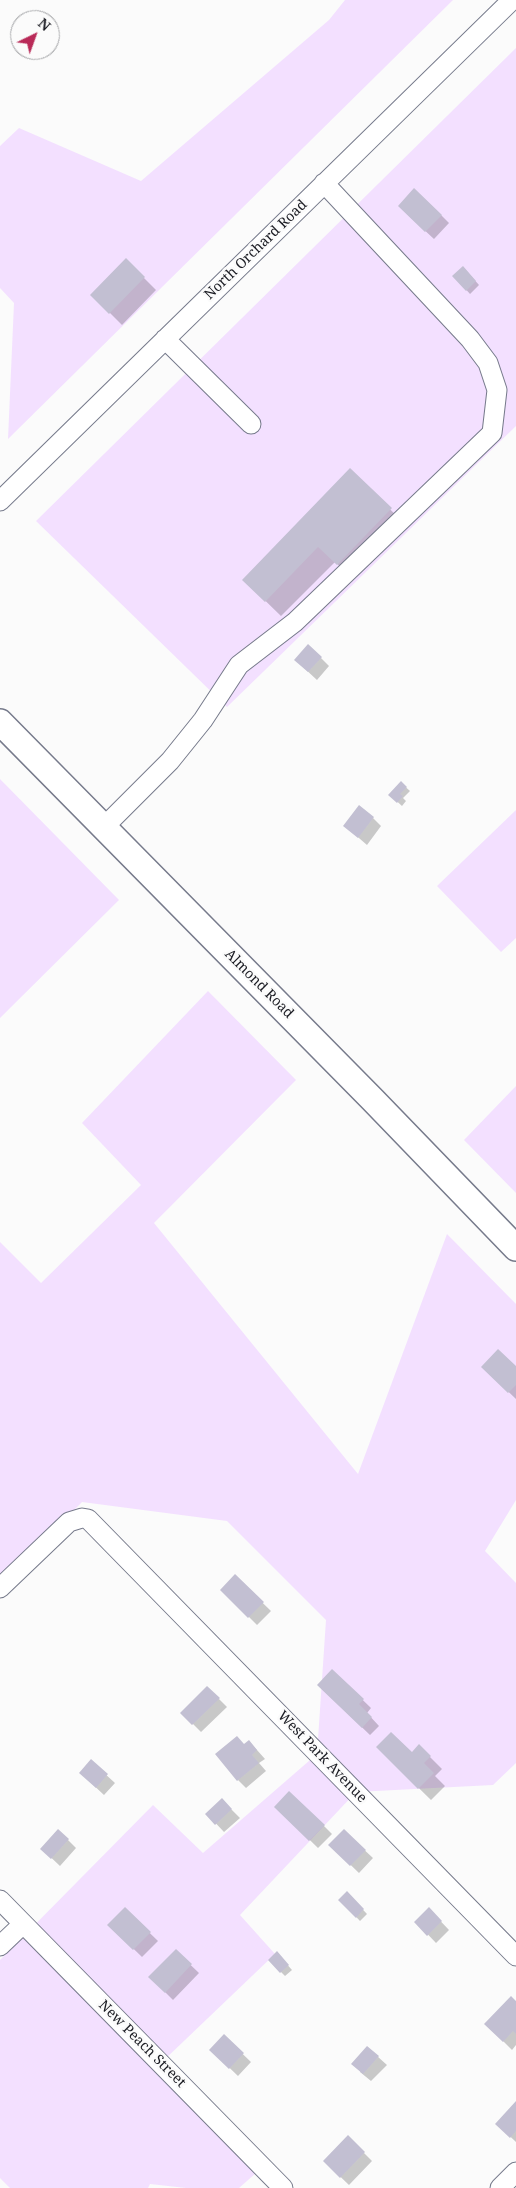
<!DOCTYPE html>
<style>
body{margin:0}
#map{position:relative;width:516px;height:2188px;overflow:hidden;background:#fbfbfb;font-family:"Noto Serif",serif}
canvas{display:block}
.north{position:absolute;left:10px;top:10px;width:50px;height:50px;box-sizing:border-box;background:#fbfbfb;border:1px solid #a1a2a5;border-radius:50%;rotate:42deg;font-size:14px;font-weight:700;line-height:20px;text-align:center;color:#1b1c23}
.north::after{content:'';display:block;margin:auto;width:18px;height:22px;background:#b92a58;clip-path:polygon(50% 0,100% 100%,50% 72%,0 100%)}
</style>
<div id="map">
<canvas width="516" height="2188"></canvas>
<div class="north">N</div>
</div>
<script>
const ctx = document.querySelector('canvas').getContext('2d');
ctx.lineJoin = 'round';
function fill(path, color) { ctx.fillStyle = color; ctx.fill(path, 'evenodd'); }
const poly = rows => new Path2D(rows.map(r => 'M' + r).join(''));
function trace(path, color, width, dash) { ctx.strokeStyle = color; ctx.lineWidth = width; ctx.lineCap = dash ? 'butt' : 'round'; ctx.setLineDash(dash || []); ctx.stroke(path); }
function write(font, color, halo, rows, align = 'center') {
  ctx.font = font + ' "Noto Serif",serif'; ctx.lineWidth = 5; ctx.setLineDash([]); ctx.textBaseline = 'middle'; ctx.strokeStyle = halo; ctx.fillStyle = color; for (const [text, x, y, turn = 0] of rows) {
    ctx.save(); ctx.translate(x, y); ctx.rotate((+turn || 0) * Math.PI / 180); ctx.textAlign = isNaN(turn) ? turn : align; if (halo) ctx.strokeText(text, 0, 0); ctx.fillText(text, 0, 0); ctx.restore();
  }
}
const green = poly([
 [345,0,453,0,8,439,14,303,0,288,0,146,19,128,141,181,329,20],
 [516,48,516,426,227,707,36,521],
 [0,779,119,900,0,1018],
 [516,810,516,938,501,952,437,886],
 [208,991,296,1080,154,1223,358,1474,447,1234,516,1304,516,1500,485,1551,516,1583,516,1763,493,1785,356,1792,240,1915,275,1954,162,2062,264,2166,239,2188,186,2188,150,2184,148,2188,10,2188,0,2178,0,1960,153,1805,203,1853,317,1754,326,1620,227,1521,82,1502,0,1586,0,1242,41,1283,141,1185,82,1123],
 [516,1086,516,1193,464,1140]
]);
const shadow = poly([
 [407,214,441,215,449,223,434,239],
 [126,260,156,290,122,325,92,295],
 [463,267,479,285,470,294,454,276],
 [350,470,406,525,353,579,335,562,281,616,244,580],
 [309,646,329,666,317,680,304,668],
 [401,783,410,791,403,798,406,801,402,806,390,795],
 [373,818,381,826,367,845,345,826],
 [516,1368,516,1399,491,1375],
 [235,1576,271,1611,257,1625,222,1590],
 [332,1670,371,1708,367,1713,379,1726,370,1735,318,1685],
 [207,1687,227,1707,201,1732,182,1713],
 [249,1741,265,1759,259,1763,266,1771,246,1788,238,1780,244,1745],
 [419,1746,442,1769,435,1776,445,1786,431,1800,377,1747,412,1754],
 [91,1761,115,1783,104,1795,89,1781],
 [276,1807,324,1826,332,1834,318,1848],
 [230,1808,240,1818,224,1832,207,1814],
 [58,1830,76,1848,60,1866,42,1849],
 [344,1831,373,1858,359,1873,330,1845],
 [347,1893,367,1914,360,1921,340,1900],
 [125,1909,158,1941,142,1957,109,1925],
 [429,1909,449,1930,436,1943,416,1922],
 [176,1951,199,1973,173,2000,150,1977],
 [277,1953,292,1970,285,1976,269,1960],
 [516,2003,516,2045,512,2050,486,2024],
 [224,2036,251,2062,238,2076,211,2050],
 [367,2047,387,2065,371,2081,360,2072],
 [516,2103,516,2142,497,2124],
 [348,2137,372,2161,349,2185,324,2161]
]);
const building = poly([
 [414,188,442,215,425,232,398,206],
 [126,258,145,277,109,314,90,295],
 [463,266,476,281,466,291,452,276],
 [350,468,392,508,337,565,318,547,265,602,242,580],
 [308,644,322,657,308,672,294,660],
 [401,781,407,787,400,794,403,796,397,803,388,795],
 [359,805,374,817,358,838,343,826],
 [498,1349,516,1366,516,1385,508,1393,481,1367],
 [235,1574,264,1602,248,1618,220,1590],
 [332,1669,364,1699,359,1704,372,1717,362,1728,317,1685],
 [207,1686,220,1698,192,1725,180,1713],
 [391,1732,412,1752,419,1744,431,1756,424,1763,434,1773,418,1789,376,1747],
 [237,1736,244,1744,249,1740,257,1750,252,1755,259,1763,237,1781,215,1754],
 [91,1759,108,1774,96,1788,79,1773],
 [289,1791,325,1825,309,1841,274,1807],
 [222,1798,232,1809,215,1825,205,1814],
 [58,1829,69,1839,51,1859,40,1849],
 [344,1829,366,1850,350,1866,328,1845],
 [347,1891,364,1909,356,1918,338,1900],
 [125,1907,151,1932,133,1950,107,1925],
 [429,1907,442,1921,427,1936,414,1922],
 [176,1949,192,1964,165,1993,148,1977],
 [277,1951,289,1965,280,1973,268,1960],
 [511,1996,516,2001,516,2034,513,2031,503,2042,484,2024],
 [224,2034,244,2053,229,2069,209,2050],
 [367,2046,379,2056,363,2074,351,2064],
 [516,2101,516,2131,510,2138,495,2124],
 [348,2135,365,2152,340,2178,323,2161]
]);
const minor = poly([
 [165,339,251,424],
 [0,501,512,0],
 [104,827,170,761,203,720,239,665,295,622,492,433,497,390,488,363,470,339,324,183],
 [0,1588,69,1522,82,1518,88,1519,516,1956],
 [0,1900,283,2188],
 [0,1946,23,1924],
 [500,2188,516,2172]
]);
const major = poly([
 [0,722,373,1100,516,1248]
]);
const streetNames = [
 ["North Orchard Road",256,250,-44],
 ["Almond Road",259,984,45],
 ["West Park Avenue",322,1757,46],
 ["New Peach Street",142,2044,45]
];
fill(green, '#f3e0ff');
fill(shadow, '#0003');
fill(building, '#c2bfd2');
trace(minor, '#767a8b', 21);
trace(major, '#767a8b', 28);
trace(minor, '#fff', 19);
trace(major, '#fff', 25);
write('14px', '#1b1c23', '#fbfbfb', streetNames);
</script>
